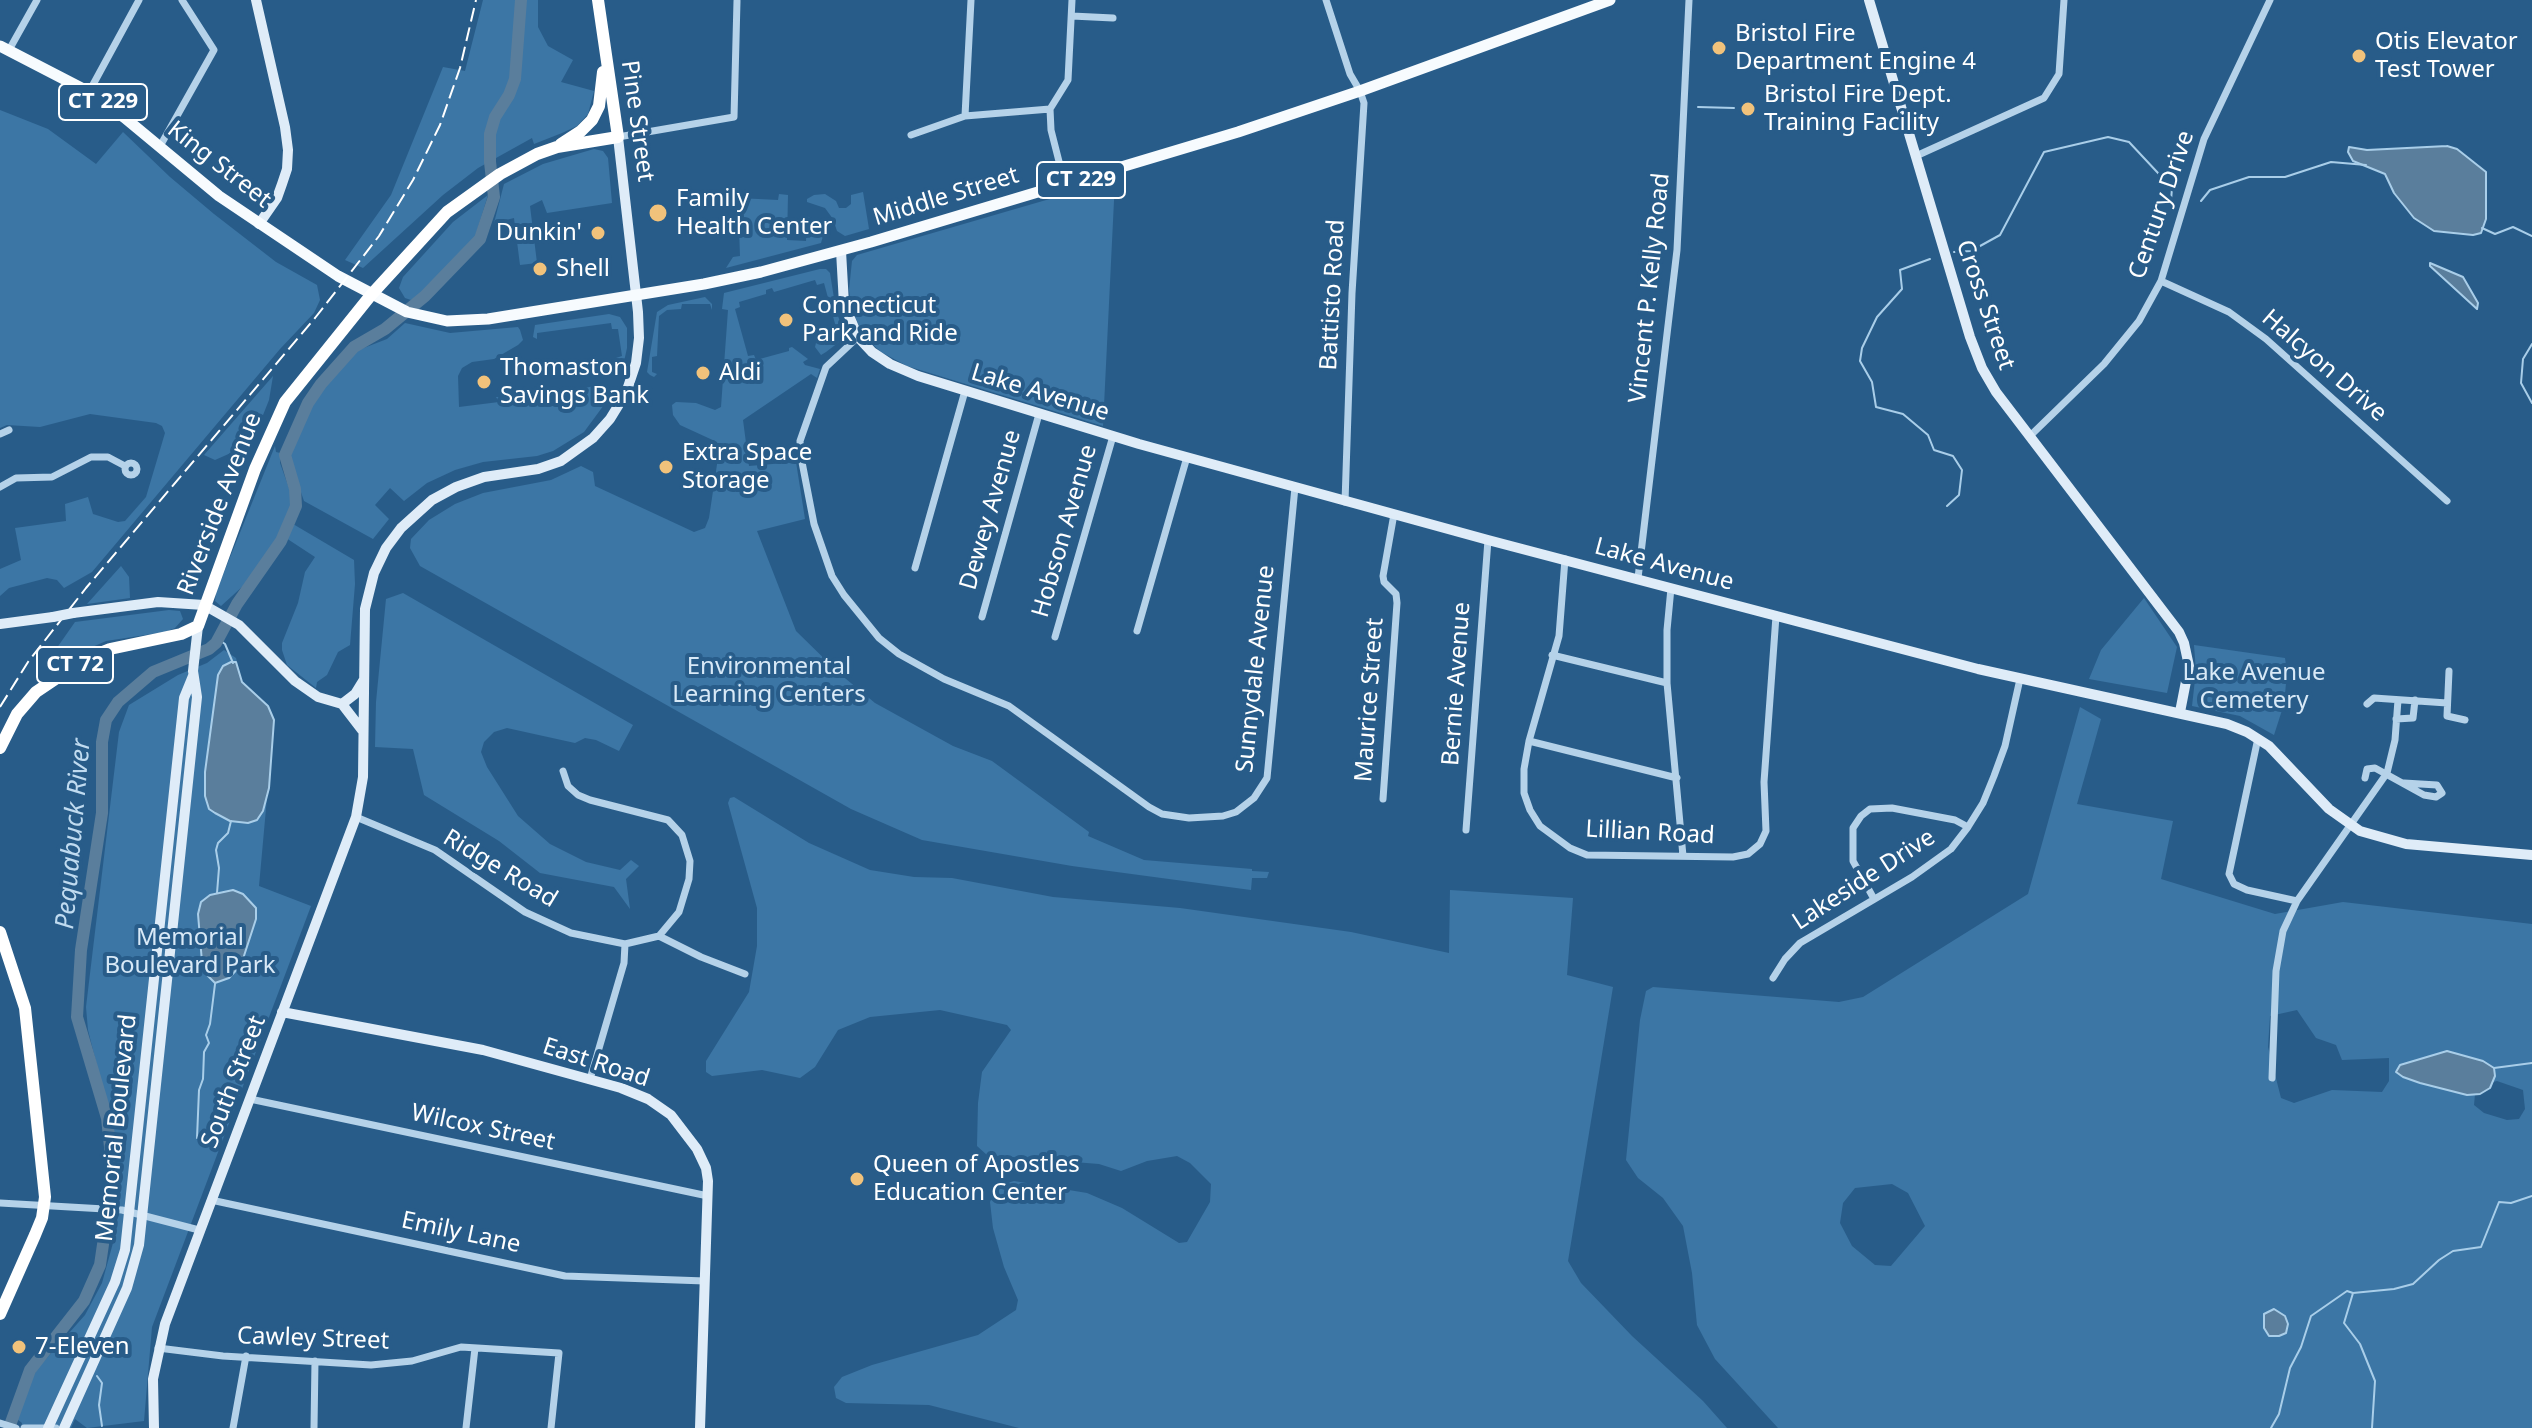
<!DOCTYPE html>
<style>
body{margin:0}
canvas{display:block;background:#285c89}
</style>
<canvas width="2532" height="1428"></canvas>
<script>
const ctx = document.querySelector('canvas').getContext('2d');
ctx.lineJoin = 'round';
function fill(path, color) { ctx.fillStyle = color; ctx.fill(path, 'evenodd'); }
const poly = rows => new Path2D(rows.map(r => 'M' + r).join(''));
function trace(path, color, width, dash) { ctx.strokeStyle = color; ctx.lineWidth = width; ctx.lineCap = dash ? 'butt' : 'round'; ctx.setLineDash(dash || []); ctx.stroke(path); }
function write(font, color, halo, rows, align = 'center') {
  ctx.font = font + ' "Noto Sans",sans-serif'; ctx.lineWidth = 8; ctx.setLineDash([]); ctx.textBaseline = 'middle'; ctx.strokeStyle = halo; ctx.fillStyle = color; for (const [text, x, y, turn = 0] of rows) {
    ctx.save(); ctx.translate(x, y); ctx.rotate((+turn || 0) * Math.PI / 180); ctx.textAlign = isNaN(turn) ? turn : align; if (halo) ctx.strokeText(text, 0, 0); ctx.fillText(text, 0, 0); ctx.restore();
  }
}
const green = poly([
 [483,0,538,0,538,27,548,46,573,60,561,82,594,91,588,114,577,126,562,133,534,144,532,138,478,168,443,195,363,268,345,260,391,195,443,67,465,71],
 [0,110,48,129,96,164,123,132,170,177,214,214,276,262,317,285,320,300,314,313,280,349,92,572,64,588,57,580,47,578,9,588,0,596,0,569,21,560,15,528,66,521,65,504,88,497,93,514,118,522,125,521,146,497,165,433,162,426,156,423,90,414,40,427,7,425,0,428],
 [594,149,603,151,608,158,612,203,547,213,542,200,530,206,537,263,520,265,514,218,494,223,504,184,543,164],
 [1115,180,1103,426,907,366,881,352,869,341,859,326,851,307,849,290,852,261,857,255],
 [863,192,869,229,845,236,837,231,833,219,825,208,807,202,807,199,814,195,825,194,836,201,839,208,846,208,851,204,851,195],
 [779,194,788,195,787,240,806,241,807,216,819,223,823,236,821,243,726,268,733,257,740,256,738,198,778,200],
 [488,195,475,237,423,292,411,300,405,298,399,288,403,277,453,222],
 [820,269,826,269,830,273,836,311,845,334,843,339,826,352,821,355,815,347,817,339,820,337,822,342,832,339,831,334,837,331,824,283,817,285,815,280,774,292,772,288,766,290,766,294,739,302,740,307,735,309,748,356,754,355,756,360,789,351,789,348,792,347,808,359,803,362,805,365,820,369,817,378,811,374,743,420,749,466,796,462,805,519,757,531,796,631,840,674,875,703,953,746,992,761,1089,832,1088,836,1144,860,1252,869,1252,871,1269,872,1267,878,1252,878,1251,890,1072,866,922,840,851,809,420,566,410,548,411,539,429,520,455,504,483,493,551,480,581,466,593,472,595,486,694,532,705,528,709,518,719,451,717,442,680,425,673,415,672,405,676,402,696,403,715,410,721,407,728,310,722,309,724,293],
 [705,297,712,304,712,310,710,304,682,304,681,309,667,310,659,316,657,356,652,357,652,372,657,374,654,377,650,375,647,372,657,312,668,305],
 [609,314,620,317,627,328,627,348,623,366,611,374,604,376,616,369,616,358,622,356,618,329,612,329,611,323,537,333,537,339,533,337,535,325],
 [405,323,450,333,518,327,520,330,523,340,518,345,494,359,472,362,462,368,458,376,459,407,499,402,496,397,551,396,598,385,608,386,612,394,584,432,553,451,537,456,483,462,455,470,427,483,404,501,390,488,375,505,389,519,373,539,304,501,290,460,290,449,300,424,325,387,356,351,387,339],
 [273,376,269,400,253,440,233,452,215,460,204,455],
 [275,446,276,452,280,453,280,463,290,491,290,509,278,539,243,586,221,606,215,601,216,592],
 [293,524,354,560,355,584,350,645,338,652,327,675,317,682,316,688,287,665,282,650,282,643,298,603,305,572,315,557,286,538],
 [121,566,129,577,130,598,87,604],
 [403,593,633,725,619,751,596,740,585,738,575,743,507,728,494,732,484,742,481,752,487,767,518,816,550,844,586,862,620,870,631,860,639,866,626,879,630,909,614,887,540,873,499,841,424,795,413,749,375,747,376,702,386,599],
 [2144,598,2177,647,2167,693,2089,679,2101,650],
 [169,610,180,611,183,619,175,628,165,632,106,641,90,648,54,652,75,622],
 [2194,645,2285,658,2287,673,2284,704,2274,735,2240,716,2192,706,2196,671],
 [224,650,236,658,242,682,268,706,274,720,259,886,311,906,152,1327,144,1421,87,1428,75,1419,71,1428,21,1428,22,1423,17,1419,29,1383,38,1368,85,1315,102,1283,116,1232,120,1192,115,1138,88,1030,86,1007,119,732,129,705,178,675,207,663],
 [2080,707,2101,719,2077,804,2173,821,2161,879,2275,914,2343,902,2532,924,2532,1428,1778,1428,1715,1359,1697,1325,1692,1273,1683,1226,1663,1198,1638,1178,1626,1160,1640,1020,1646,991,1653,987,1839,1002,1863,997,2028,894],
 [2297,1010,2316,1038,2336,1045,2342,1060,2389,1058,2389,1081,2382,1092,2332,1090,2294,1103,2281,1098,2268,1047,2270,1016],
 [2497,1081,2523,1090,2525,1109,2519,1119,2507,1120,2484,1113,2474,1105,2475,1094,2486,1084],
 [1892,1184,1908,1193,1925,1226,1891,1266,1875,1265,1852,1246,1840,1223,1843,1203,1855,1188],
 [734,797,809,843,870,870,914,877,952,878,1053,897,1180,908,1351,932,1449,953,1450,890,1573,898,1567,975,1613,987,1568,1261,1581,1283,1632,1336,1703,1401,1727,1428,1019,1428,929,1405,846,1403,836,1398,834,1387,842,1377,872,1365,978,1335,1016,1310,1018,1300,1004,1267,993,1228,990,1202,997,1186,1014,1181,1087,1193,1122,1208,1179,1243,1187,1242,1210,1202,1211,1184,1190,1163,1177,1156,1147,1161,1121,1171,1099,1164,987,1155,977,1146,978,1103,982,1072,1011,1030,1007,1025,940,1010,870,1017,838,1030,815,1067,800,1078,762,1070,712,1076,706,1072,706,1061,749,992,757,946,757,908,728,803,730,798]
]);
const water = poly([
 [2447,146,2457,149,2486,172,2486,219,2481,233,2473,235,2434,231,2414,218,2394,193,2385,174,2353,161,2348,152,2349,147,2367,150,2447,146],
 [2430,263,2463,277,2478,303,2477,309,2430,266,2430,263],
 [231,662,236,662,242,682,268,706,274,720,269,788,263,811,257,820,248,823,230,821,215,813,209,809,205,796,205,772,218,675,223,666,231,662],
 [233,890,243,894,256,908,256,919,241,965,229,978,215,983,207,975,202,962,198,914,201,902,210,895,233,890],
 [2447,1051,2483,1061,2494,1068,2495,1076,2490,1088,2480,1094,2467,1095,2420,1083,2403,1077,2396,1072,2400,1065,2447,1051],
 [2274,1309,2285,1316,2288,1324,2286,1333,2279,1336,2269,1336,2264,1328,2264,1314,2274,1309]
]);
const stream = poly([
 [1698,107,1734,108],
 [2201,201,2210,190,2249,177,2285,177,2331,162,2366,165],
 [2482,228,2495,234,2513,227,2532,236],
 [1954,252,1971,251,2000,235,2044,152,2108,137,2129,142,2172,188,2171,201],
 [1930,259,1900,270,1902,289,1877,317,1862,348,1860,361,1872,382,1876,407,1903,414,1928,435,1934,450,1953,456,1962,470,1959,495,1947,506],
 [2532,344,2523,359,2521,383,2532,403],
 [218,639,225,644,233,663],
 [217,893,219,868,216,850,218,843,228,833,231,821],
 [2494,1068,2532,1063],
 [197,1138,199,1090,203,1079,204,1052,209,1043,206,1035,210,1024,215,984],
 [55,1338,68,1355],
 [97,1376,102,1383,99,1405,102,1426],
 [2271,1428,2279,1414,2290,1368,2301,1347,2311,1316,2347,1291,2353,1293],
 [2372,1428,2375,1381,2360,1344,2344,1323,2353,1293,2394,1289,2413,1284,2439,1260,2453,1251,2481,1247,2499,1202,2511,1203,2532,1196]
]);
const river = poly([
 [9,1428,30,1370,84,1301,100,1265,113,1176,107,1118,77,1017,81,950,102,813,102,742,106,720,118,702,153,672,209,649,216,643,237,604,281,541,296,506,295,489,285,455,308,403,321,384,354,347,385,329,425,296,480,239,494,197,490,162,490,134,495,117,509,95,515,79,521,0]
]);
const street = poly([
 [1326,0,1350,74,1360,91,1364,103,1352,293,1345,502],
 [1072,16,1113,18],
 [9,50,37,0],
 [89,92,139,0],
 [1050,109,1068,80,1072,0],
 [1050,109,1051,130,1065,185],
 [965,116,971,0],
 [911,135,965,116,1050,109],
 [618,137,734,117,737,1],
 [159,148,214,50,182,0],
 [1916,156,2044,98,2059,74,2064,0],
 [2161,281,2229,312,2266,339,2447,501],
 [858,337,826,367,800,441,801,457,814,524,832,576,844,595,879,638,899,654,944,679,1009,706,1149,807,1162,814,1189,818,1223,816,1236,812,1254,798,1267,778,1295,487],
 [0,434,9,430],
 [2030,436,2104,364,2139,321,2161,281,2204,139,2270,0],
 '125 469a6 6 0 1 1 12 0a6 6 0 1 1-12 0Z',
 [0,487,16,478,52,477,91,457,108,457,125,466],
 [1565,559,1559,636,1529,741,1524,769,1524,793,1530,810,1540,826,1570,848,1587,855,1733,857,1748,854,1760,844,1766,831,1764,782,1776,616],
 [915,568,965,391],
 [1638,578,1677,250,1689,0],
 [1671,588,1667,630,1667,683,1683,856],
 [982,617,1039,414],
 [1137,631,1187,457],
 [1055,637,1113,436],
 [1552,655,1667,683],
 [2449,671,2447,716,2465,720],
 [2367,704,2374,698,2447,703],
 [2396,719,2413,718,2415,700],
 [2258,738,2229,874,2234,884,2247,890,2297,901],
 [1529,741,1677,778],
 [2365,778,2367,769,2375,768,2424,795,2436,797,2442,793,2437,785,2404,783],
 [1383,799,1397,603,1396,594,1384,582,1383,576,1394,514],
 [356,817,435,850,525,912,571,933,625,944,659,936,679,912,689,879,690,861,682,835,668,820,590,800,578,795,568,786,563,771],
 [1466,830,1488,540],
 [1874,899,1853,861,1853,828,1861,816,1870,809,1892,808,1955,820,1968,827],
 [659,936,701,957,745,974],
 [1773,978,1785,959,1800,943,1912,877,1951,849,1968,827,1983,803,1994,776,2005,746,2020,679],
 [2272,1078,2276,971,2283,931,2297,901,2387,773,2395,740,2398,700],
 [590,1079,624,963,625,944],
 [250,1099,708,1196],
 [211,1200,565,1276,705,1281],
 [0,1203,122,1210,199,1230],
 [158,1348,223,1356,371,1365,412,1361,461,1347,559,1353,551,1428],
 [0,1423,16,1428],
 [24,1428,56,1428],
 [233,1428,246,1356],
 [314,1428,315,1361],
 [466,1428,475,1348]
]);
const secondary = poly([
 [256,0,285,127,288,150,287,169,282,184,277,198,259,224],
 [1869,0,1970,337,1982,368,1996,392,2179,632,2184,643,2189,666,2180,712],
 [841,251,844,304,858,337,872,352,890,364,918,376,1139,444,1488,540,1978,669,2227,724,2247,732,2269,746,2329,809,2360,831,2406,844,2532,855],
 [73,613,158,602,204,605,239,625,295,681,318,697,342,704,362,730],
 [0,624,53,617],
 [342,704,355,694,363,681],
 [282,1012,483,1050,621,1088,648,1099,671,1115,697,1149,706,1168,708,1181,700,1428],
 [48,1428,115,1282,125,1250,184,698,193,676],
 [64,1428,127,1288,139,1245,197,697,193,671,198,626],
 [154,1428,153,1379,165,1324,356,817,363,777,365,609,374,573,386,548,401,528,432,500,456,487,484,477,538,469,561,461,593,438,610,419,626,393,636,363,639,338,638,312,618,137]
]);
const primary = poly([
 [0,46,89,92,125,118,219,196,338,276,407,312,447,321,488,319,704,284,761,272,871,242,1238,132,1360,91,1610,0]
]);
const highway = poly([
 [561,144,581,131,592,120,599,106,603,72],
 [0,748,17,714,36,692,85,659,110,649,181,634,198,626,255,469,285,402,371,295,447,212,500,174,537,154,557,147,618,137,598,0],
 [0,932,25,1008,45,1197,42,1218,35,1235,0,1314]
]);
const rail = poly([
 [0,707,28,662,86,588,315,318,379,236,413,180,440,125,460,68,476,0]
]);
const secondaryBridge = poly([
 [53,617,73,613]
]);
const markers = [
 [1719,48,8,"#f1c27b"],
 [2359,56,8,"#f1c27b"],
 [1748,109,8,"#f1c27b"],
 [658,213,10,"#f1c27b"],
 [598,233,8,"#f1c27b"],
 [540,269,8,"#f1c27b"],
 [786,320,8,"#f1c27b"],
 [703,373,8,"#f1c27b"],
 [484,382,8,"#f1c27b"],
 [666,467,8,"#f1c27b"],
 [857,1179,8,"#f1c27b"],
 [19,1347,8,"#f1c27b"]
];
const shields = [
 [103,102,88],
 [1081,180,88],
 [75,665,76]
];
const shieldNames = [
 ["CT 229",103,102],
 ["CT 229",1081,180],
 ["CT 72",75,665]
];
const poiNames = [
 ["Bristol Fire",1735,34],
 ["Department Engine 4",1735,62],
 ["Otis Elevator",2375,42],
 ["Test Tower",2375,70],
 ["Bristol Fire Dept.",1764,95],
 ["Training Facility",1764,123],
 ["Family",676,199],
 ["Health Center",676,227],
 ["Dunkin'",582,233,"right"],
 ["Shell",556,269],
 ["Connecticut",802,306],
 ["Park and Ride",802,334],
 ["Thomaston",500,368],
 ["Savings Bank",500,396],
 ["Aldi",719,373],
 ["Extra Space",682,453],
 ["Storage",682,481],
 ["Queen of Apostles",873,1165],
 ["Education Center",873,1193],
 ["7-Eleven",35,1347]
];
const streetNames = [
 ["Pine Street",637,121,82],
 ["King Street",219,165,38],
 ["Middle Street",946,197,-17],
 ["Century Drive",2162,205,-71],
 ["Vincent P. Kelly Road",1650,288,-84],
 ["Battisto Road",1333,295,-87],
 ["Cross Street",1985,305,71],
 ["Halcyon Drive",2324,366,41],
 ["Lake Avenue",1040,393,17],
 ["Riverside Avenue",220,504,-69],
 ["Dewey Avenue",991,510,-74],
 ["Hobson Avenue",1065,531,-74],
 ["Lake Avenue",1664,565,15],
 ["Sunnydale Avenue",1256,669,-84],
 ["Bernie Avenue",1457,684,-86],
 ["Maurice Street",1370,700,-86],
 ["Lillian Road",1650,833,3],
 ["Ridge Road",500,869,31],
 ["Lakeside Drive",1864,880,-33],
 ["East Road",596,1063,18],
 ["South Street",234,1082,-69],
 ["Memorial Boulevard",117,1128,-84],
 ["Wilcox Street",483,1128,12],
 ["Emily Lane",461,1233,12],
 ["Cawley Street",313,1339,2]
];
const parkNames = [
 ["Environmental",769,667],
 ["Learning Centers",769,695],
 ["Lake Avenue",2254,673],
 ["Cemetery",2254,701],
 ["Memorial",190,938],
 ["Boulevard Park",190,966]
];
const waterNames = [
 ["Pequabuck River",74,834,-85]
];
fill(green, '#3c76a5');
fill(water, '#5a7e9c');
trace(water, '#a9cee9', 2);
trace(stream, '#a9cee9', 2);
trace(river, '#5a7e9c', 12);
trace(street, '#b5d2e9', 7);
trace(secondary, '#dfecf8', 10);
trace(primary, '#f7fbfe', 11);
trace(highway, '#fff', 12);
trace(rail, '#fff', 2, [14, 6]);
trace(secondaryBridge, '#dfecf8', 10);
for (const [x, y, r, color] of markers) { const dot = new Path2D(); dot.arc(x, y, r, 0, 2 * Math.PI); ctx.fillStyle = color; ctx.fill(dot); trace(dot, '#285c89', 3); }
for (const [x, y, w] of shields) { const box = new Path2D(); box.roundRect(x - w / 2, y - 18, w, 36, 6); ctx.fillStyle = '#285c89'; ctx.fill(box); trace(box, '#fff', 2); }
write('bold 22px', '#fff', null, shieldNames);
write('24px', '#fff', '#285c89', poiNames, 'left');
write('24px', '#fff', '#285c89', streetNames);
write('24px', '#d8e9f7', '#285c89', parkNames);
write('italic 26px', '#c0dbf0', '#285c89', waterNames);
</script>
